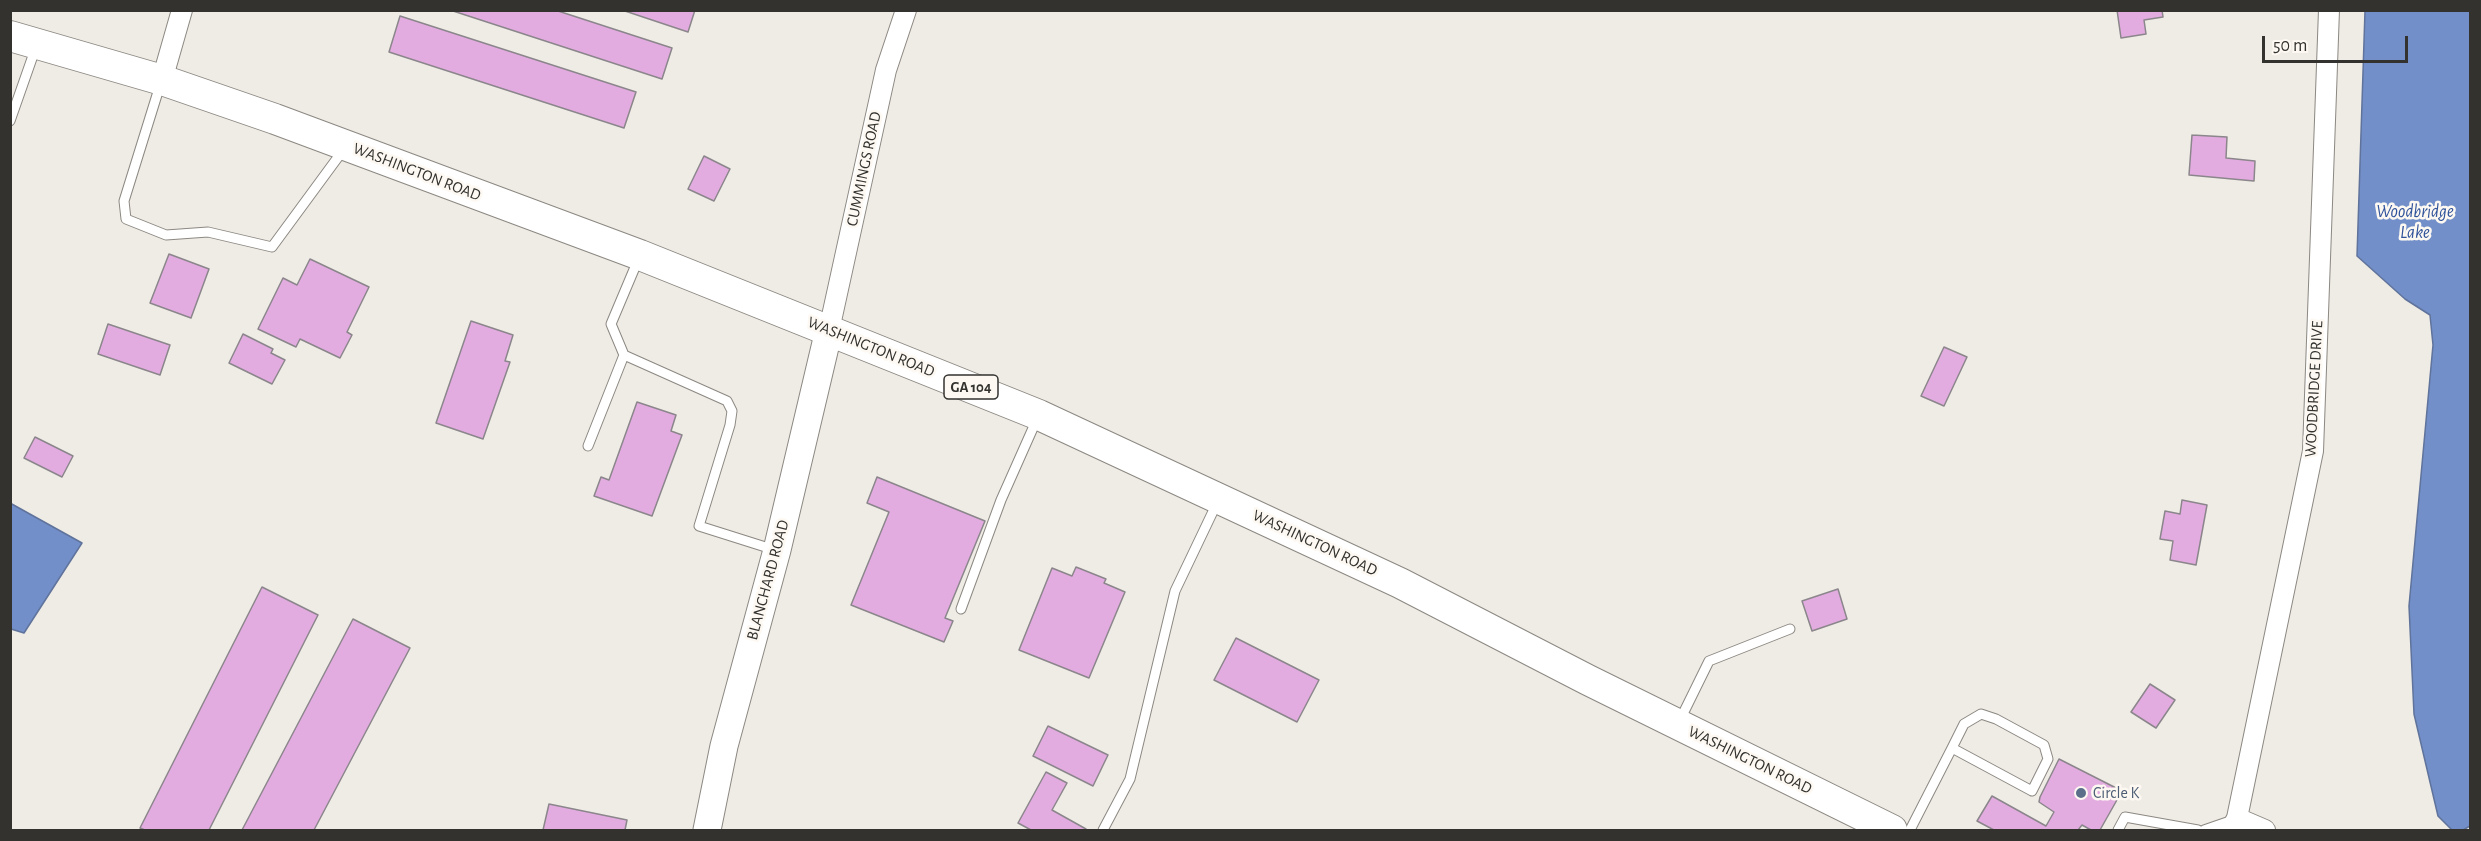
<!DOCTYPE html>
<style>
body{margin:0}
#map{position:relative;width:2481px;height:841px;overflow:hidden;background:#efebe5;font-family:"Alegreya Sans",sans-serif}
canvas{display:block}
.frame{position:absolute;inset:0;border:12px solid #33322f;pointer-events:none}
.scale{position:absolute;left:2262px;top:36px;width:146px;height:27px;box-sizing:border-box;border:3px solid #33322f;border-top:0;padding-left:8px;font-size:18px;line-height:21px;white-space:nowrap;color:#33322f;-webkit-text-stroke:4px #fdf9f2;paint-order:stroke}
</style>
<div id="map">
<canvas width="2481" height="841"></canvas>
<div class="frame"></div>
<div class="scale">50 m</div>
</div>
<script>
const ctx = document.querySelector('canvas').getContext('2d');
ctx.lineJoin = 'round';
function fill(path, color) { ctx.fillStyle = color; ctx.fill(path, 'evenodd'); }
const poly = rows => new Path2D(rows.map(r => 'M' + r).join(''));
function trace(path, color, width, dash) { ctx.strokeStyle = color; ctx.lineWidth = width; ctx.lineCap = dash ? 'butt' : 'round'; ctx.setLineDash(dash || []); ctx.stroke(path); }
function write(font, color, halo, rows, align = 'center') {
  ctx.font = font + ' "Alegreya Sans",sans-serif'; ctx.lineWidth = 5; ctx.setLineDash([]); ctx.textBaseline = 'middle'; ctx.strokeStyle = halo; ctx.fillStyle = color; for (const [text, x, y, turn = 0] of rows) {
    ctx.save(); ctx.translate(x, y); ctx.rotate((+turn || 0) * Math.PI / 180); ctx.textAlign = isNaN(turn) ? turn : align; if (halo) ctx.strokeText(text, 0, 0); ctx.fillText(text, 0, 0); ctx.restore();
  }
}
const water = poly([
 [2365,11,2470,11,2470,826,2463,830,2452,830,2438,816,2414,714,2409,606,2433,345,2430,315,2405,299,2357,256,2365,11],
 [10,503,82,543,24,633,11,629,10,503]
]);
const building = poly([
 [450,10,555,10,672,48,662,79,450,10],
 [622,10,695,10,688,32,622,10],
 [2117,10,2162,10,2163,17,2144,20,2146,34,2121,38,2117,10],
 [400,16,636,92,624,128,389,52,400,16],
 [2192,135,2227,137,2226,158,2255,161,2254,181,2189,175,2192,135],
 [704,156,730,169,714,201,688,189,704,156],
 [169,254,209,269,191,318,150,303,169,254],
 [310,259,369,287,347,332,352,335,340,358,300,339,296,347,258,329,283,278,297,285,310,259],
 [471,321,513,335,505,361,510,362,483,439,436,423,471,321],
 [108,324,170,345,160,375,98,354,108,324],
 [243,334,273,349,271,353,285,360,272,384,229,363,243,334],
 [1944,347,1967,357,1944,406,1921,396,1944,347],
 [637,402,676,415,671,431,682,435,652,516,594,496,601,477,609,480,637,402],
 [35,437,73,456,62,477,24,458,35,437],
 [877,477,985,521,945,618,953,621,944,642,851,605,889,512,867,503,877,477],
 [2182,500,2207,505,2196,565,2170,560,2173,541,2160,539,2165,511,2180,514,2182,500],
 [1076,567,1106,579,1104,583,1125,592,1089,678,1019,650,1052,568,1072,576,1076,567],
 [262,587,318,615,209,830,145,830,140,828,262,587],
 [1838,589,1847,619,1812,631,1802,601,1838,589],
 [353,619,410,648,314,830,242,830,353,619],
 [1236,638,1319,680,1297,722,1214,680,1236,638],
 [2150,684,2175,700,2156,728,2131,712,2150,684],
 [1048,726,1108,755,1093,786,1033,756,1048,726],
 [2059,759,2122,791,2100,830,2091,830,2082,825,2078,830,1994,830,1977,821,1992,796,2046,826,2054,812,2039,802,2040,797,2059,759],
 [1046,772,1067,783,1052,810,1086,829,1085,830,1031,830,1018,823,1046,772],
 [549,804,627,820,625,830,543,830,549,804]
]);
const lane = poly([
 [161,82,124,201,126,219,166,235,208,232,272,247,344,149],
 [10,121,36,47],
 [638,260,611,324,624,355,727,401,732,411,730,425,699,526,775,550],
 [588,446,624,355],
 [961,609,1001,500,1037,419],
 [1679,722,1709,661,1790,629],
 [1103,830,1130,779,1175,591,1217,503],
 [1910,830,1952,748,1964,724,1981,714,1996,719,2044,745,2048,759,2032,791,1952,748],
 [2118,830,2125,817,2198,830],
 [2204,830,2233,820]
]);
const street = poly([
 [162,80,182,10],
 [829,330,886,70,906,10],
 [2237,818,2265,830],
 [2231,830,2237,818,2313,451,2329,10]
]);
const secondary = poly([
 [707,830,724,746,777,550,829,330]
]);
const primary = poly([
 [10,36,162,80,275,119,640,255,1039,415,1400,583,1588,680,1892,830]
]);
const markers = [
 [2081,793,6,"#5c6f8a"]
];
const shields = [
 [971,387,54]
];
const shieldNames = [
 ["GA 104",971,387]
];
const streetNames = [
 ["CUMMINGS ROAD",864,169,-78],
 ["WASHINGTON ROAD",417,172,21],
 ["WASHINGTON ROAD",871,347,22],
 ["WOODBRIDGE DRIVE",2314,389,-87],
 ["WASHINGTON ROAD",1315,543,25],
 ["BLANCHARD ROAD",768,580,-75],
 ["WASHINGTON ROAD",1750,760,26]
];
const serviceNames = [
 ["Circle K",2093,793]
];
const waterNames = [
 ["Woodbridge",2415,212],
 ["Lake",2415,233]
];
fill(water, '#728fc9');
trace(water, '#5f739b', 1.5);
fill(building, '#e3ace0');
trace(building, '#8b868b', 1.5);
trace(lane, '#8c8882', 11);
trace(street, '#8c8882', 22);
trace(secondary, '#8c8882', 29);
trace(primary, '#8c8882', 32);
trace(lane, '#fff', 9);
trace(street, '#fff', 20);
trace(secondary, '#fff', 27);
trace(primary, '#fff', 30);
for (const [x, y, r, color] of markers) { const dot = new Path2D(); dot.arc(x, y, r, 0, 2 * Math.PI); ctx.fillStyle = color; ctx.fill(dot); trace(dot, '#fdf9f2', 2); }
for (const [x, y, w] of shields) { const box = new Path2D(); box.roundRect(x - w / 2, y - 12, w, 24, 4.5); ctx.fillStyle = '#fdf9f2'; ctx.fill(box); trace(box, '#33322f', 1.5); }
write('bold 15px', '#33322f', null, shieldNames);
write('16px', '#33322f', '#fdf9f2', streetNames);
write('16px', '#4e5e75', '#fdf9f2', serviceNames, 'left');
write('italic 18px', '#31539b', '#fdf9f2', waterNames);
</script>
